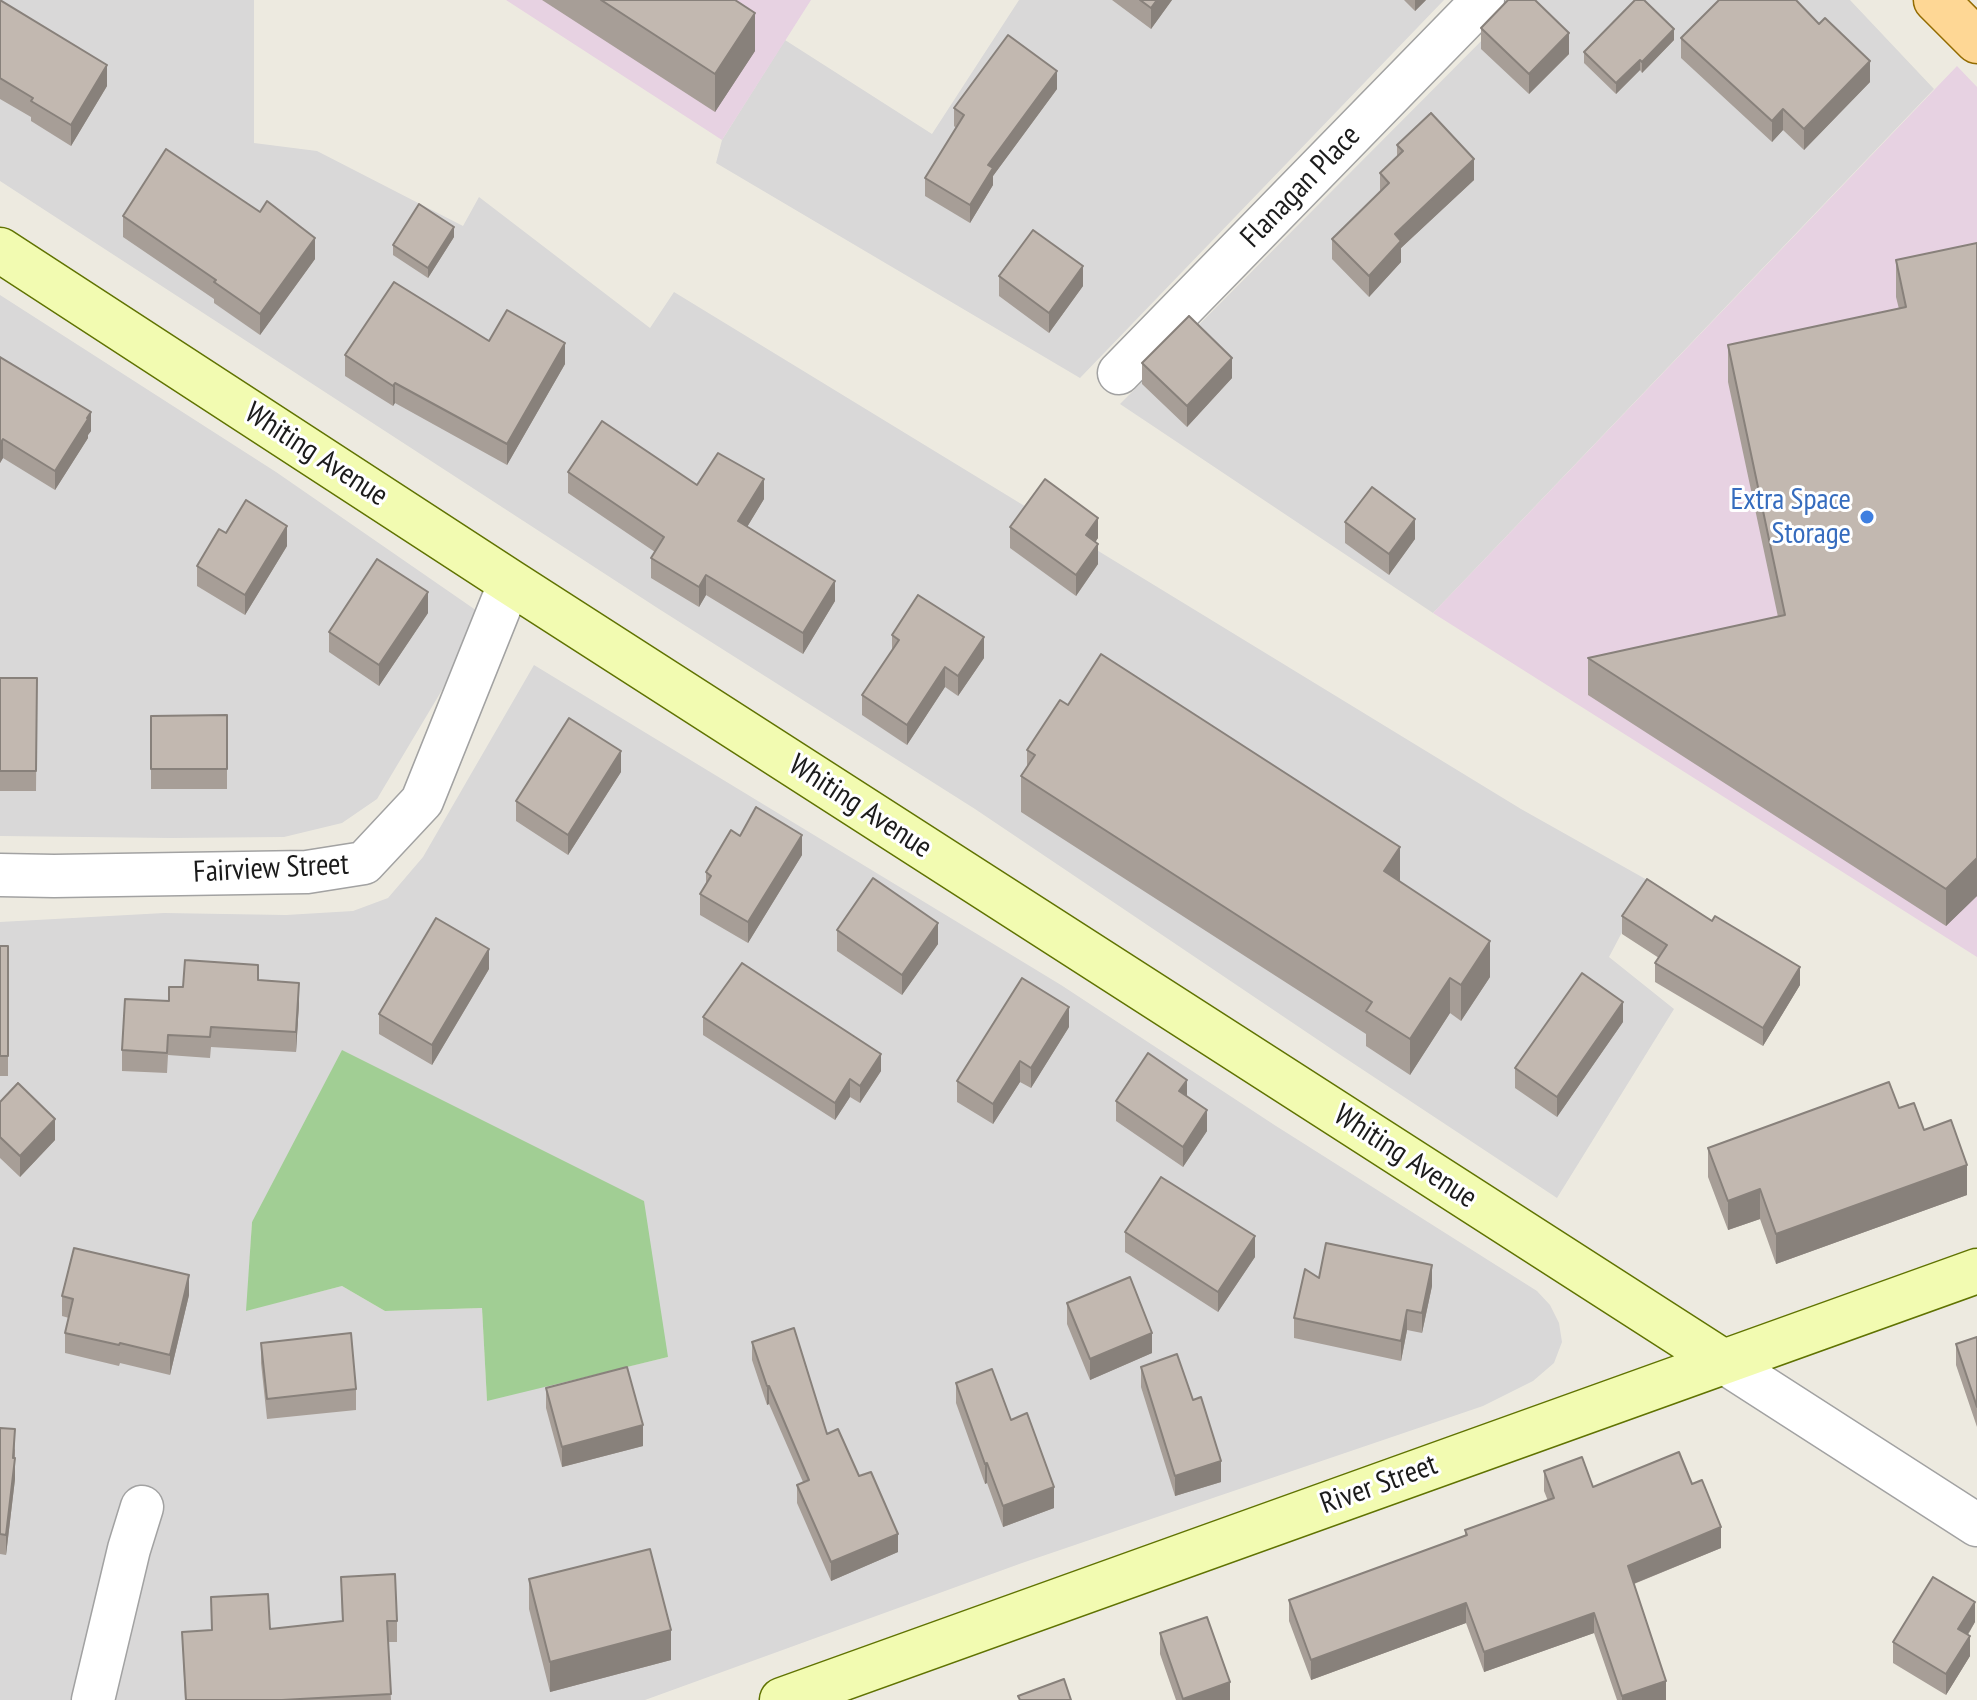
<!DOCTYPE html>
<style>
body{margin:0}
canvas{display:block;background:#edeae0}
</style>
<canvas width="1977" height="1700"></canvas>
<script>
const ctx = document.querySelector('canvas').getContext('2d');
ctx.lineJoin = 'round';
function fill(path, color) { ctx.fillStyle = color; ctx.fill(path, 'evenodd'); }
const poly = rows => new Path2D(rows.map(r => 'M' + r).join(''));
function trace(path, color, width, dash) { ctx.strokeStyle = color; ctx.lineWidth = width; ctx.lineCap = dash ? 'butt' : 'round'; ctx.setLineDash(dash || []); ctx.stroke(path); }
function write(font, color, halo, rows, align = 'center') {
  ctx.font = font + ' "PT Sans Narrow",sans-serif'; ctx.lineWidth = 6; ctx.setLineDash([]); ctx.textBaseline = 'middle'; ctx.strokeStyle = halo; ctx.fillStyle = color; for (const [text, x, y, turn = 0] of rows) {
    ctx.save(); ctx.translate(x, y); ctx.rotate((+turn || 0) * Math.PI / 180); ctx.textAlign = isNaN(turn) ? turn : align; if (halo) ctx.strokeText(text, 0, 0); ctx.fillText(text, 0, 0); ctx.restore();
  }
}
const residential = poly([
 [0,0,254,0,254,143,317,151,463,226,479,197,650,328,674,292,1521,809,1649,881,1609,957,1674,1009,1557,1198,1339,1054,975,809,659,609,0,181],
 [1019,0,1444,0,1080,378,716,163,722,140,785,40,932,134],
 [1522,0,1850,0,1934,89,1433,613,1120,404],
 [0,295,276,472,480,613,442,690,377,799,342,823,284,837,171,838,0,836],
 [534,665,1061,985,1276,1126,1537,1291,1550,1305,1559,1323,1562,1342,1554,1363,1533,1381,1483,1406,1022,1563,645,1700,0,1700,0,922,164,913,286,915,353,911,388,898,423,857],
 [252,1221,668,1357,487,1400,482,1308,385,1311,342,1286,247,1310]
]);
const industrial = poly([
 [506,0,811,0,722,140],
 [1957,66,1977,87,1977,957,1433,613]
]);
const forest = poly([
 [342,1050,644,1201,668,1357,487,1401,482,1308,385,1311,342,1286,246,1311,252,1222]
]);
const street = poly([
 [1119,373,1483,0],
 [0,875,54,876,307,872,364,863,422,801,510,582],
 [1722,1361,1977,1525],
 [93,1700,129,1549,142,1507]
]);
const secondary = poly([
 [0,250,510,582,1722,1361],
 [782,1700,1977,1271]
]);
const primary = poly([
 [1936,0,1977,41]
]);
const wall = poly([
 [0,0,107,86,71,146,31,121,31,117,0,99],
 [542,0,735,0,755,51,715,112],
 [1112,0,1172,0,1151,29],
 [1404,0,1426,0,1415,11],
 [1819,24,1870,82,1804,150,1783,130,1772,142,1681,58,1681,38],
 [1481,28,1569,54,1529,94,1481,49],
 [1674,40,1642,73,1640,70,1616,94,1584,63,1584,52],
 [1057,89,993,176,993,185,970,223,925,196,925,178,956,128,954,126,954,108],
 [1397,145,1474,180,1401,248,1401,262,1369,297,1332,259,1332,239,1380,192,1380,173,1397,157],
 [123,216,315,259,260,335,214,303,214,299,123,237],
 [454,237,428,278,393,255,393,245],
 [1977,243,1977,896,1946,926,1588,695,1588,658,1778,617,1728,382,1728,345,1899,309,1896,297,1896,260],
 [999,276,1083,286,1049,333,999,296],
 [489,341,565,364,507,465,395,403,393,406,345,376,345,355],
 [0,357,91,431,88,435,88,438,55,490,3,458,0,463],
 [1142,363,1232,378,1187,427,1142,384],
 [568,472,697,485,764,499,747,527,835,601,803,654,706,595,699,607,651,578,651,558,655,552,568,493],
 [1345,522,1415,539,1389,575,1345,543],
 [1010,527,1098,538,1095,542,1098,564,1076,596,1010,548],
 [226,533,287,546,245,615,197,586,197,566],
 [428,613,379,686,329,652,329,632],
 [892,635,984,658,958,696,945,687,907,745,862,715,862,695,892,650],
 [0,678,37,678,36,791,0,791],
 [1068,705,1400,881,1490,977,1461,1021,1450,1013,1410,1075,1366,1046,1366,1034,1021,812,1021,776,1027,767,1027,750],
 [227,715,227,789,151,789,151,716],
 [621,772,568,855,516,821,516,801],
 [740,836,802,855,748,943,700,915,700,894,706,884,706,872],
 [1622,916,1800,985,1763,1046,1655,982,1655,963,1659,958,1622,934],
 [837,930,938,944,902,995,837,951],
 [0,946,8,946,8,1076,0,1076],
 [489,969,432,1065,379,1034,379,1014],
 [258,980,299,1003,296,1052,211,1047,210,1058,168,1055,167,1073,122,1071,122,1050,183,987],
 [703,1017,881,1071,860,1103,850,1097,835,1120,703,1035],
 [1623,1022,1557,1117,1515,1088,1515,1068],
 [1069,1027,1031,1088,1020,1082,993,1124,957,1102,957,1081],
 [1116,1101,1207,1131,1183,1167,1116,1121],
 [0,1102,55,1140,20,1177,0,1158],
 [1899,1108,1924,1130,1967,1195,1776,1264,1760,1219,1728,1230,1708,1177,1708,1148],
 [1125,1232,1255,1257,1218,1312,1125,1252],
 [1432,1286,1422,1333,1407,1330,1401,1361,1294,1338,1294,1318],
 [189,1295,170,1375,120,1363,119,1366,65,1353,65,1333,69,1318,62,1316,62,1296],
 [1067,1303,1152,1353,1090,1380,1067,1324],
 [1977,1337,1977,1427,1956,1365,1956,1344],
 [752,1342,827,1434,859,1476,898,1552,831,1581,797,1503,797,1485,803,1482,769,1404,767,1405,752,1360],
 [261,1343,356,1389,356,1410,267,1419,261,1363],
 [1141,1367,1193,1400,1221,1482,1175,1496,1141,1387],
 [956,1383,1011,1420,1054,1508,1003,1527,987,1483,985,1484,956,1403],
 [546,1388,643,1446,562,1467,546,1408],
 [0,1428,15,1450,15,1479,6,1555,0,1554],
 [1544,1471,1593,1487,1692,1484,1721,1548,1634,1584,1666,1700,1617,1700,1594,1633,1484,1672,1466,1623,1311,1680,1289,1621,1289,1600,1465,1536,1465,1530,1548,1501,1544,1491],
 [341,1577,397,1621,397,1642,388,1642,391,1700,185,1700,182,1632,211,1630,211,1597,270,1629,342,1621],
 [529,1579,671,1660,550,1692,529,1609],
 [1975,1622,1968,1635,1970,1656,1946,1695,1893,1663,1893,1642],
 [1160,1633,1230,1700,1176,1700,1160,1654]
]);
const shadedWall = poly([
 [1157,0,1172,0,1151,29,1151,8],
 [1415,0,1426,0,1415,11],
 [755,13,755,51,715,112,715,74],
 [1674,29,1674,40,1642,73,1642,62],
 [1569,33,1569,54,1529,94,1529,74],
 [1640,60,1640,70,1616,94,1616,83],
 [1870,61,1870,82,1804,150,1804,129],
 [107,65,107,86,71,146,71,125],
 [1057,71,1057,89,993,176,993,185,970,223,970,205,988,165],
 [1783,109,1783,130,1772,142,1772,121],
 [1474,159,1474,180,1401,248,1401,262,1369,297,1369,276,1395,234],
 [454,227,454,237,428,278,428,268],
 [315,238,315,259,260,335,260,314],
 [1083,266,1083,286,1049,333,1049,313],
 [565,343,565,364,507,465,507,444],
 [1232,358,1232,378,1187,427,1187,406],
 [395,383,395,403,393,406,393,386],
 [91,412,91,431,88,435,88,438,55,490,55,471],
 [3,439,3,458,0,463,0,444],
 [764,479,764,499,738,542,738,521],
 [1098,518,1098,538,1086,556,1086,535],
 [1415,519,1415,539,1389,575,1389,554],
 [287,526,287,546,245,615,245,595],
 [1098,544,1098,564,1076,596,1076,575],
 [706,575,706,595,699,607,699,587],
 [835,581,835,601,803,654,803,633],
 [428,592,428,613,379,686,379,665],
 [984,637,984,658,958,696,958,676],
 [945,667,945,687,907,745,907,725],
 [621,751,621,772,568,855,568,835],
 [802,835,802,855,748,943,748,922],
 [1400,847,1400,883,1384,871],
 [1977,858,1977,896,1946,926,1946,889],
 [938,923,938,944,902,995,902,975],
 [1490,941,1490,977,1461,1021,1461,985],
 [489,949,489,969,432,1065,432,1045],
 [1800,967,1800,985,1763,1046,1763,1028],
 [1450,978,1450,1013,1410,1075,1410,1039],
 [299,983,299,1003,296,1052,296,1032],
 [1623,1002,1623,1022,1557,1117,1557,1097],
 [1069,1007,1069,1027,1031,1088,1031,1068],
 [881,1054,881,1071,860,1103,860,1086],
 [1020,1061,1020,1082,993,1124,993,1104],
 [850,1079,850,1097,835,1120,835,1103],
 [1187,1080,1187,1100,1179,1091],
 [1207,1110,1207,1131,1183,1167,1183,1147],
 [55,1119,55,1140,20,1177,20,1156],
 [1967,1165,1967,1195,1776,1264,1776,1234],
 [1760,1189,1760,1219,1728,1230,1728,1201],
 [1255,1236,1255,1257,1218,1312,1218,1292],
 [1432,1265,1432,1286,1422,1333,1422,1313],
 [189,1275,189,1295,170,1375,170,1355],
 [1407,1310,1407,1330,1401,1361,1401,1341],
 [1152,1333,1152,1353,1090,1380,1090,1359],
 [767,1386,769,1386,769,1404,767,1405],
 [643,1425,643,1446,562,1467,562,1447],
 [15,1429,14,1471,15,1458,15,1479,6,1555,6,1535],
 [1221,1461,1221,1482,1175,1496,1175,1476],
 [987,1463,987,1483,985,1484,985,1464],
 [1054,1487,1054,1508,1003,1527,1003,1506],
 [1721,1527,1721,1548,1628,1586,1628,1566],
 [898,1534,898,1552,831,1581,831,1562],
 [1975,1602,1975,1622,1958,1650,1958,1629],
 [1466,1603,1466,1623,1311,1680,1311,1660],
 [1594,1613,1594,1633,1484,1672,1484,1652],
 [671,1630,671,1660,550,1692,550,1662],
 [1970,1636,1970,1656,1946,1695,1946,1674],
 [1666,1681,1666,1700,1622,1700,1622,1696],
 [1230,1682,1230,1700,1183,1700,1183,1699]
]);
const building = poly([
 [0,0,107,65,71,125,31,101,33,98,0,78,0,0],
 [601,0,735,0,755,13,715,74,601,0],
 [1140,0,1157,0,1151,8,1140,0],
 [1508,0,1535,0,1569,33,1529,74,1481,28,1508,0],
 [1635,0,1644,0,1674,29,1642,62,1640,60,1616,83,1584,52,1635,0],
 [1719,0,1796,0,1819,24,1825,18,1870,61,1804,129,1783,109,1772,121,1681,38,1719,0],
 [1008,35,1057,71,988,165,993,168,970,205,925,178,964,115,954,108,1008,35],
 [1431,113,1474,159,1395,234,1401,241,1369,276,1332,239,1389,183,1380,173,1403,151,1397,145,1431,113],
 [166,149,260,212,267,201,315,238,260,314,214,282,216,280,123,216,166,149],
 [419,204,454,227,428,268,393,245,419,204],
 [1033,230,1083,266,1049,313,999,276,1033,230],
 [1977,243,1977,858,1946,889,1588,658,1785,615,1728,345,1906,307,1896,260,1977,243],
 [394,282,489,341,507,310,565,343,507,444,395,383,393,386,345,355,394,282],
 [1189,316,1232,358,1187,406,1142,363,1189,316],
 [0,357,91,412,87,418,88,419,55,471,3,439,0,444,0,357],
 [602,421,697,485,718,453,764,479,738,521,835,581,803,633,706,575,699,587,651,558,664,537,568,472,602,421],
 [1045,479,1098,518,1086,535,1098,544,1076,575,1010,527,1045,479],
 [1372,487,1415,519,1389,554,1345,522,1372,487],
 [246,500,287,526,245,595,197,566,219,529,226,533,246,500],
 [377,559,428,592,379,665,329,632,377,559],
 [918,595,984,637,958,676,945,667,907,725,862,695,899,640,892,635,918,595],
 [1101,654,1400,847,1384,871,1490,941,1461,985,1450,978,1410,1039,1366,1011,1372,1002,1021,776,1035,755,1027,750,1060,700,1068,705,1101,654],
 [0,678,37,678,36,771,0,771,0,678],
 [227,715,227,769,151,769,151,716,227,715],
 [569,718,621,751,568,835,516,801,569,718],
 [756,807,802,835,748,922,700,894,711,876,706,872,731,830,740,836,756,807],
 [873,878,938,923,902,975,837,930,873,878],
 [1647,879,1712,921,1715,916,1800,967,1763,1028,1655,963,1667,945,1622,916,1647,879],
 [436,918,489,949,432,1045,379,1014,436,918],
 [0,946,8,946,8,1056,0,1056,0,946],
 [185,960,258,965,258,980,299,983,296,1032,211,1027,210,1037,168,1035,167,1053,122,1050,125,999,169,1001,169,987,183,987,185,960],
 [742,963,881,1054,860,1086,850,1079,835,1103,703,1017,742,963],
 [1582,973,1623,1002,1557,1097,1515,1068,1582,973],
 [1022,978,1069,1007,1031,1068,1020,1061,993,1104,957,1081,1022,978],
 [1148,1053,1187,1080,1179,1091,1207,1110,1183,1147,1116,1101,1148,1053],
 [1889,1082,1899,1108,1914,1103,1924,1130,1951,1120,1967,1165,1776,1234,1760,1189,1728,1201,1708,1148,1889,1082],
 [18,1083,55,1119,20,1156,0,1137,0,1102,18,1083],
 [1161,1177,1255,1236,1218,1292,1125,1232,1161,1177],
 [1326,1243,1432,1265,1422,1313,1407,1310,1401,1341,1294,1318,1305,1269,1319,1278,1326,1243],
 [74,1248,189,1275,170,1355,120,1343,119,1345,65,1333,73,1299,62,1296,74,1248],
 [1130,1277,1152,1333,1090,1359,1067,1303,1130,1277],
 [794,1328,827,1434,838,1429,859,1476,871,1472,898,1534,831,1562,797,1485,809,1480,769,1386,767,1386,752,1342,794,1328],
 [351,1333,356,1389,267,1399,261,1343,351,1333],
 [1977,1337,1977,1407,1956,1344,1977,1337],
 [1177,1354,1193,1400,1201,1397,1221,1461,1175,1476,1141,1367,1177,1354],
 [627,1367,643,1425,562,1447,546,1388,627,1367],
 [992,1369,1011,1420,1027,1413,1054,1487,1003,1506,987,1463,985,1464,956,1383,992,1369],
 [0,1428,15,1429,13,1458,15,1458,6,1535,0,1534,0,1428],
 [1679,1452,1692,1484,1702,1480,1721,1527,1628,1566,1666,1681,1622,1696,1594,1613,1484,1652,1466,1603,1311,1660,1289,1600,1467,1535,1465,1530,1554,1498,1544,1471,1582,1457,1593,1487,1679,1452],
 [650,1549,671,1630,550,1662,529,1579,650,1549],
 [395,1574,397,1621,387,1621,391,1694,282,1700,186,1700,182,1632,212,1630,211,1597,268,1594,270,1629,343,1621,341,1577,395,1574],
 [1933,1577,1975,1602,1958,1629,1970,1636,1946,1674,1893,1642,1933,1577],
 [1207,1617,1230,1682,1183,1699,1160,1633,1207,1617],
 [1064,1679,1071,1700,1020,1700,1018,1696,1064,1679]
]);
const markers = [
 [1867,517,8,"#3f7fe0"]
];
const streetNames = [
 ["Flanagan Place",1301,187,-46],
 ["Whiting Avenue",316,455,33],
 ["Whiting Avenue",860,807,33],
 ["Fairview Street",271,869,-3],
 ["Whiting Avenue",1405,1157,33],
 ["River Street",1379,1485,-20]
];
const shopNames = [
 ["Extra Space",1851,500],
 ["Storage",1851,534]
];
fill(residential, '#d9d8d8');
fill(industrial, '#e7d2e2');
fill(forest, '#a1ce94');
trace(street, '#a2a2a2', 45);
trace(secondary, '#607302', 47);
trace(primary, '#936b00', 47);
trace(street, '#fff', 42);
trace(secondary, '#f2fbb1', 44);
trace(primary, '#fed795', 44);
fill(wall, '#a79e97');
fill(shadedWall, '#88817b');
fill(building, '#c2b8b0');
trace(building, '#88817b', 2);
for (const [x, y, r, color] of markers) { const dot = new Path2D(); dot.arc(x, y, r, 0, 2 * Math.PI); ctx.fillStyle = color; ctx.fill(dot); trace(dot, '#fff', 3); }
write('30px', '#1b1b1b', '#fff', streetNames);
write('30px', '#366cbe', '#fff', shopNames, 'right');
</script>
